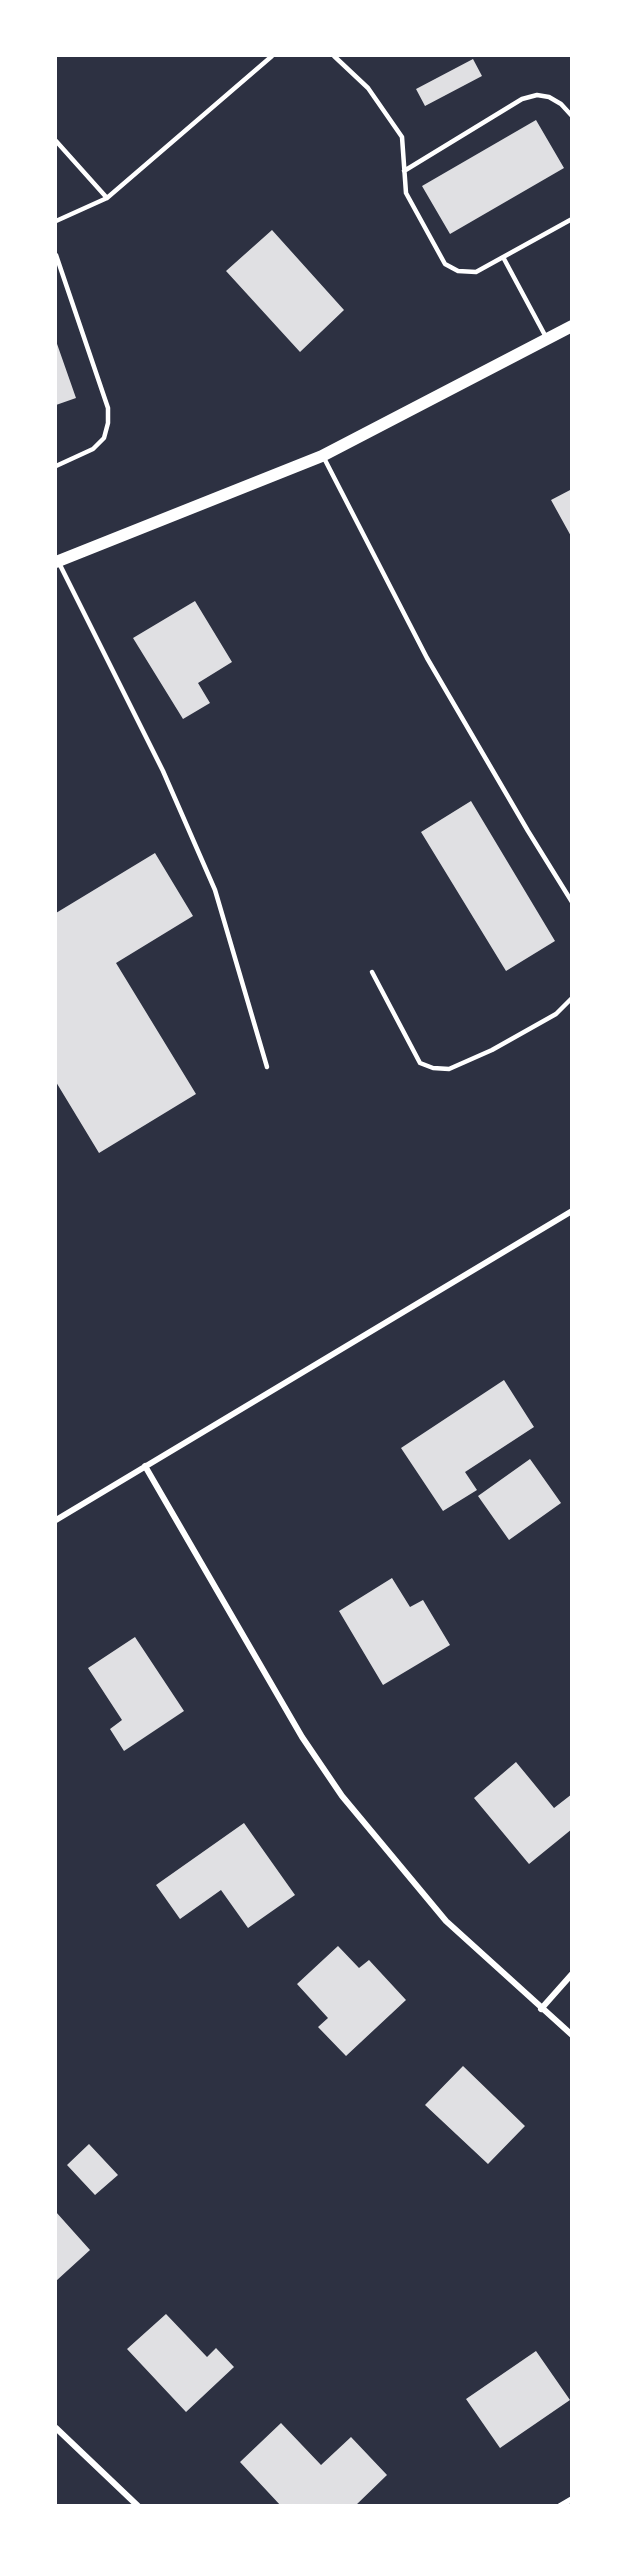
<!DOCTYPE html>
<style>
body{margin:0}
#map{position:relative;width:627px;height:2561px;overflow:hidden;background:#2d3142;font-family:"Open Sans",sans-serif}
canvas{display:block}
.frame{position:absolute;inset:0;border:57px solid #fff;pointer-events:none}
</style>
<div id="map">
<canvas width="627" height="2561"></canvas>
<div class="frame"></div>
</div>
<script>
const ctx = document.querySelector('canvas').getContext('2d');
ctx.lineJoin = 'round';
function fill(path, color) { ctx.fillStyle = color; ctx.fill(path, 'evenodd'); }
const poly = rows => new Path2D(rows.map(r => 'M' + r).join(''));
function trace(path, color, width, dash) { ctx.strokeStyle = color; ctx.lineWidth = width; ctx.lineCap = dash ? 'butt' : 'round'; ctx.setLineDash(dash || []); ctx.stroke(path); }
const building = poly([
 [473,59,482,76,425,106,416,89],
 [536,120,564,168,450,234,422,186],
 [272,230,344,310,300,352,226,271],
 [56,341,76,398,56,405],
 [572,489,572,538,551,500],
 [195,601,232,662,198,683,210,703,183,719,133,638],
 [471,801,555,941,506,971,421,832],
 [155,853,193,916,116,963,196,1094,99,1153,56,1082,56,913],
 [504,1380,534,1427,465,1472,477,1490,443,1511,401,1448],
 [530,1459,561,1503,509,1540,478,1496],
 [392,1578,410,1607,423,1600,450,1645,383,1685,339,1611],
 [135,1637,184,1711,124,1751,110,1729,122,1720,88,1668],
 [516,1762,554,1808,572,1794,572,1829,529,1864,474,1798],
 [244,1823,295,1895,248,1928,221,1890,180,1919,156,1885],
 [338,1946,359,1968,369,1960,406,2000,346,2056,318,2027,328,2018,297,1984],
 [463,2066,525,2126,488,2164,425,2105],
 [89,2144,118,2175,95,2195,67,2165],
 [56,2212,90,2250,56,2281],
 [166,2314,207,2357,216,2348,234,2367,186,2412,127,2349],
 [536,2351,570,2400,500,2448,466,2399],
 [281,2423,321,2465,351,2437,387,2475,355,2506,281,2506,240,2462]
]);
const service = poly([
 [334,56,368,88,402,137,406,193,445,264,458,271,476,272,572,219],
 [56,141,107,198],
 [404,171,522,99,537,95,549,97,561,104,572,116],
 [56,221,107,198,272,56],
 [56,255,108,408,108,423,104,438,93,449,56,466],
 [503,257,547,339],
 [324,458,427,658,528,831,572,902],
 [58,561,163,771,215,890,267,1067],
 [372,972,420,1063,433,1068,449,1069,492,1050,556,1014,572,998]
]);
const minor = poly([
 [145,1466,302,1737,342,1796,446,1921,572,2035],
 [56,1520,572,1211],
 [541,2009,572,1974],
 [56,2428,138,2506],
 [560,2506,572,2499]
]);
const secondary = poly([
 [56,562,322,456,572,326]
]);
fill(building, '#e0e0e3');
trace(service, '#fff', 4.5);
trace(minor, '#fff', 6);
trace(secondary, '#fff', 12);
</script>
